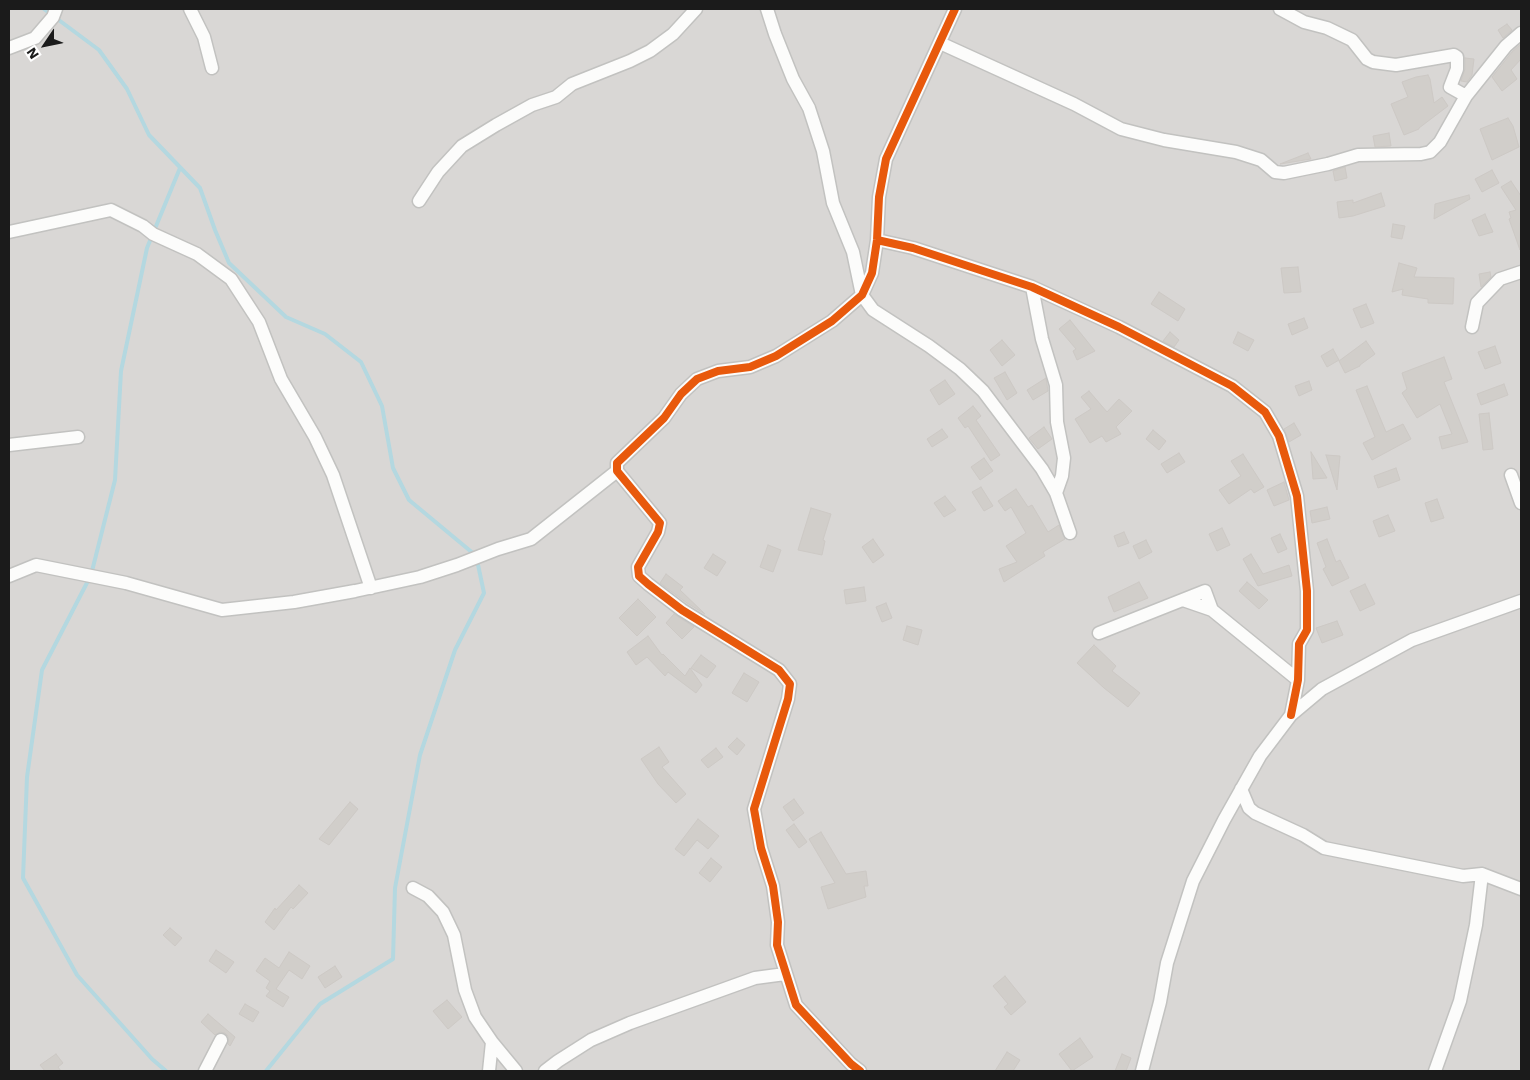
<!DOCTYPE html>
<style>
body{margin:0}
#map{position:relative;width:1530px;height:1080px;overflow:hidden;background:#eae8e4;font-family:"Work Sans",sans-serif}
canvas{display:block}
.frame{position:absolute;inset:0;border:10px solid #1b1b1b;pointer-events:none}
.north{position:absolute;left:20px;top:20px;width:50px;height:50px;-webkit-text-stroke:4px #fff;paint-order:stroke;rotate:236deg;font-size:14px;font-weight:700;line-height:20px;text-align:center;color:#1b1b1b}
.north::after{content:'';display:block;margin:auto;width:18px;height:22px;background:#1b1b1b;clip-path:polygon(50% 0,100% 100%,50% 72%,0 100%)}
</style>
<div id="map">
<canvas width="1530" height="1080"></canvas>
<div class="frame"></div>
<div class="north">N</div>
</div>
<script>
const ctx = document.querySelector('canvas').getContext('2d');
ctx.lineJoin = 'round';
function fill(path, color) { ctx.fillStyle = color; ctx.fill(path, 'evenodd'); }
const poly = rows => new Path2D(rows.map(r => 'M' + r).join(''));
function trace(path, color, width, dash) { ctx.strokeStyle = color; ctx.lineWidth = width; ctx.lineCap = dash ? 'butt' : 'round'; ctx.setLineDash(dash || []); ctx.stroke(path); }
const residential = poly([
 [9,9,1521,9,1521,1071,9,1071]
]);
const stream = poly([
 [44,9,99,50,127,89,149,135,200,188,215,230,229,263,286,317,325,334,361,362,382,406,393,468,409,500,474,554],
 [166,1071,152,1059,77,975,23,878,27,777,42,670,91,575,115,480,121,371,147,248,180,168],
 [266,1071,320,1004,393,959,395,888,420,755,455,650,484,593,477,560]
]);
const building = poly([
 [1507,24,1512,30,1503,38,1498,30,1507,24],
 [1521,44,1521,59,1511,70,1517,79,1502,91,1492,77,1512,52,1521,44],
 [1465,58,1474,59,1472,75,1467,82,1461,81,1465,69,1465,58],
 [1428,75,1430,79,1434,103,1442,97,1448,106,1419,128,1419,129,1404,135,1391,104,1408,97,1402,82,1416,77,1428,75],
 [1508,118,1513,126,1519,147,1492,160,1480,129,1508,118],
 [1389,133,1391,146,1375,147,1373,136,1389,133],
 [1308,153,1311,159,1280,164,1308,153],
 [1345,167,1347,178,1335,181,1333,171,1345,167],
 [1492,170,1499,183,1482,192,1475,179,1492,170],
 [1511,181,1521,196,1520,250,1509,219,1511,218,1509,212,1516,210,1501,187,1511,181],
 [1381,193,1385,206,1353,216,1339,218,1337,202,1353,200,1353,203,1381,193],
 [1469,195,1470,199,1434,219,1435,204,1469,195],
 [1485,214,1493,232,1479,236,1472,220,1485,214],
 [1393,224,1405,226,1402,239,1391,237,1393,224],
 [1399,263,1417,268,1414,277,1454,278,1453,304,1428,303,1428,299,1402,295,1403,289,1392,292,1399,263],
 [1298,267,1301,292,1284,293,1281,268,1298,267],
 [1490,272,1491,277,1481,287,1479,274,1490,272],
 [1159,292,1185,309,1178,321,1151,304,1159,292],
 [1366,304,1374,323,1361,328,1353,309,1366,304],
 [1304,318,1308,328,1292,335,1288,324,1304,318],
 [1070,320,1095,351,1077,360,1073,351,1076,349,1059,329,1070,320],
 [1170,332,1179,340,1174,347,1163,341,1170,332],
 [1238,332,1254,340,1248,351,1233,343,1238,332],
 [1002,340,1015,355,1002,366,990,350,1002,340],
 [1366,341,1375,354,1360,365,1360,366,1345,373,1339,361,1366,341],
 [1495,346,1501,363,1485,369,1478,352,1495,346],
 [1333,349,1339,360,1327,367,1321,356,1333,349],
 [1444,357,1452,379,1444,382,1468,442,1442,449,1439,437,1452,434,1440,404,1417,418,1402,393,1407,389,1402,373,1444,357],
 [1005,372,1017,393,1007,400,994,378,1005,372],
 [1046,378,1048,391,1033,400,1027,390,1046,378],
 [945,380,955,394,939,405,930,390,945,380],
 [1309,381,1312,390,1299,396,1295,386,1309,381],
 [1504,384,1508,395,1481,405,1477,394,1504,384],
 [1367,386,1386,432,1403,424,1411,439,1372,460,1363,443,1375,437,1356,390,1367,386],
 [1089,391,1107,412,1119,399,1132,411,1116,427,1121,434,1106,442,1102,436,1090,443,1075,419,1091,409,1081,397,1089,391],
 [973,406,981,416,976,420,1000,455,991,461,968,426,965,428,958,418,973,406],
 [1489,413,1493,449,1483,450,1479,414,1489,413],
 [1294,423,1301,435,1289,442,1284,429,1294,423],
 [1044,427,1052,439,1038,449,1029,438,1044,427],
 [942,429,948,437,932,447,927,439,942,429],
 [1153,430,1166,441,1159,450,1146,439,1153,430],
 [1311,452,1327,478,1313,479,1311,452],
 [1179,453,1185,462,1167,473,1161,464,1179,453],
 [1243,454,1264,487,1254,493,1251,489,1229,504,1219,490,1241,476,1231,461,1243,454],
 [1326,455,1340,456,1337,489,1337,490,1326,455],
 [984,458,993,471,980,480,971,467,984,458],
 [1396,468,1400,480,1378,488,1374,476,1396,468],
 [1284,482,1289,500,1274,506,1267,490,1284,482],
 [981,487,993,506,984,511,972,492,981,487],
 [1016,489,1028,507,1032,505,1048,532,1059,525,1065,539,1043,552,1045,556,1004,582,999,569,1017,562,1006,546,1026,533,1011,507,1005,511,998,501,1016,489],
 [945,496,956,510,944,517,934,503,945,496],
 [1437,499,1444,518,1431,522,1425,503,1437,499],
 [1327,507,1330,519,1312,523,1310,511,1327,507],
 [811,508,831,514,823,540,825,541,822,555,798,550,811,508],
 [1388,515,1395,531,1379,537,1373,521,1388,515],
 [1222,528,1230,545,1217,551,1209,534,1222,528],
 [1124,532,1129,543,1118,547,1114,536,1124,532],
 [1280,534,1287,549,1278,553,1271,538,1280,534],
 [873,539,884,555,873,563,862,547,873,539],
 [1327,539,1336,562,1340,560,1349,578,1332,586,1323,569,1326,567,1317,543,1327,539],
 [1146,540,1152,552,1139,559,1133,546,1146,540],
 [768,545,781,550,773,572,760,567,768,545],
 [713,554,726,562,717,576,704,568,713,554],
 [1251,554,1263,574,1289,565,1292,576,1258,586,1243,559,1251,554],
 [666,574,683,587,680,590,705,614,687,603,660,583,666,574],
 [1139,582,1148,598,1114,612,1108,597,1139,582],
 [1247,582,1268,600,1259,609,1239,591,1247,582],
 [1365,584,1375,604,1360,611,1350,591,1365,584],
 [864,587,866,601,846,604,844,590,864,587],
 [638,599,656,617,637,636,619,618,638,599],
 [886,603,892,618,882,622,876,607,886,603],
 [674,614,694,627,682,639,666,623,674,614],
 [1337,621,1343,635,1322,643,1316,628,1337,621],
 [907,626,922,630,918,645,903,640,907,626],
 [648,636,662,655,663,654,685,676,690,668,702,685,696,693,668,672,665,676,647,657,636,665,627,652,648,636],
 [1094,645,1116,666,1112,671,1140,693,1128,707,1104,688,1077,663,1094,645],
 [701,655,716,666,707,678,691,668,701,655],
 [744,673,759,682,747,702,732,693,744,673],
 [737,738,745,745,737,755,728,747,737,738],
 [659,747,669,762,662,767,686,794,676,803,658,784,641,759,659,747],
 [716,748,723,757,708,768,701,760,716,748],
 [794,799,804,813,793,821,783,807,794,799],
 [350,802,358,809,329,845,319,839,350,802],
 [698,819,719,836,708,849,697,840,684,856,675,849,698,819],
 [794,824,807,842,799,848,786,830,794,824],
 [821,832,846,874,866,871,868,886,864,886,866,897,828,909,821,887,835,883,809,839,821,832],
 [711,858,722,867,710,882,699,873,711,858],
 [299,885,308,893,293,909,291,907,274,930,265,922,275,908,276,910,299,885],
 [170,928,182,938,175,946,163,935,170,928],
 [216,950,234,962,226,973,209,961,216,950],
 [289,952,310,966,302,979,289,970,276,989,289,997,283,1007,266,996,270,991,266,988,270,981,256,971,265,958,279,968,289,952],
 [335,966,342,977,325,988,318,977,335,966],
 [1005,976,1026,1002,1011,1015,1004,1007,1008,1004,993,986,1005,976],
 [447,1000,462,1017,448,1029,433,1011,447,1000],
 [245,1004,259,1012,253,1022,239,1014,245,1004],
 [208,1014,235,1037,230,1046,228,1044,228,1036,225,1033,220,1032,215,1035,201,1022,208,1014],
 [1080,1038,1093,1057,1072,1071,1059,1054,1080,1038],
 [1007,1052,1020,1060,1013,1071,995,1071,1007,1052],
 [56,1054,63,1063,58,1067,61,1071,45,1071,40,1065,56,1054],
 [1122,1054,1131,1058,1126,1071,1115,1071,1122,1054]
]);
const minor = poly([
 [190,9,204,37,212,68],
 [767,9,775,34,793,79,809,108,823,151,833,203,853,252,862,295,873,310,929,346,960,369,983,391,1042,469,1056,493,1070,533],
 [1280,9,1304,22,1327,28,1352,40,1367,59,1373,62,1396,65,1454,55,1457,57,1457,69,1450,87,1466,96],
 [940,43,1074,104,1121,129,1164,140,1236,152,1261,160,1275,172,1284,173,1328,164,1358,155,1421,154,1430,152,1440,142,1466,96,1506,46,1521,33],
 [9,48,35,38,53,17,56,9],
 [419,201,438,172,462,146,496,125,532,105,556,97,572,84,630,61,650,51,673,34,696,9],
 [9,232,111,210,143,226,153,234,197,254,231,279,259,322,281,379,315,437,333,475,371,588],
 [877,240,913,248,1032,287,1119,327,1232,386,1265,412,1279,436,1297,496,1307,591,1307,630,1299,644,1298,680,1291,715],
 [1032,287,1042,339,1056,385,1057,422,1064,458,1062,476,1056,493],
 [1472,327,1477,303,1500,279,1521,272],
 [9,445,78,437],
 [1511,475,1521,503],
 [9,576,36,565,126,583,222,610,294,602,355,591,420,577,457,565,498,549,531,539,617,471],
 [1183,600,1212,610,1298,680],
 [1099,633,1205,591,1212,610],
 [1241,789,1249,808,1255,813,1303,835,1324,848,1463,876,1482,874,1521,889],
 [413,888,428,896,443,912,454,935,465,990,475,1017,492,1042,516,1071],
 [205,1071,221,1040],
 [489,1071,492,1042],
 [545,1071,558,1061,591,1040,630,1023,755,978,785,974],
 [860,1071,851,1064,796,1005,777,945,778,922,773,886,761,848,754,809,788,699,790,684,779,670,682,610,648,584,639,576,638,567,658,532,660,523,617,471,617,463,664,418,681,394,697,379,718,371,750,367,776,356,832,321,862,295,872,273,877,240,879,197,886,159,955,9],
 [1142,1071,1160,1002,1167,963,1193,881,1224,820,1260,756,1291,715,1322,689,1412,640,1521,601],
 [1435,1071,1460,1001,1476,925,1482,874]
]);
const cycleway = poly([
 [877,240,913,248,1032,287,1119,327,1232,386,1265,412,1279,436,1297,496,1307,591,1307,630,1299,644,1298,680,1291,715],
 [860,1071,851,1064,796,1005,777,945,778,922,773,886,761,848,754,809,788,699,790,684,779,670,682,610,648,584,639,576,638,567,658,532,660,523,617,471,617,463,664,418,681,394,697,379,718,371,750,367,776,356,832,321,862,295,872,273,877,240,879,197,886,159,955,9]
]);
fill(residential, '#d9d7d5');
trace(stream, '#b4d8e0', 4);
fill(building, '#d1ceca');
trace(building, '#cdc9c5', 1);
trace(minor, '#c2c2c0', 15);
trace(minor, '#fcfcfb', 12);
trace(cycleway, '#e8590c', 8);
</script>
